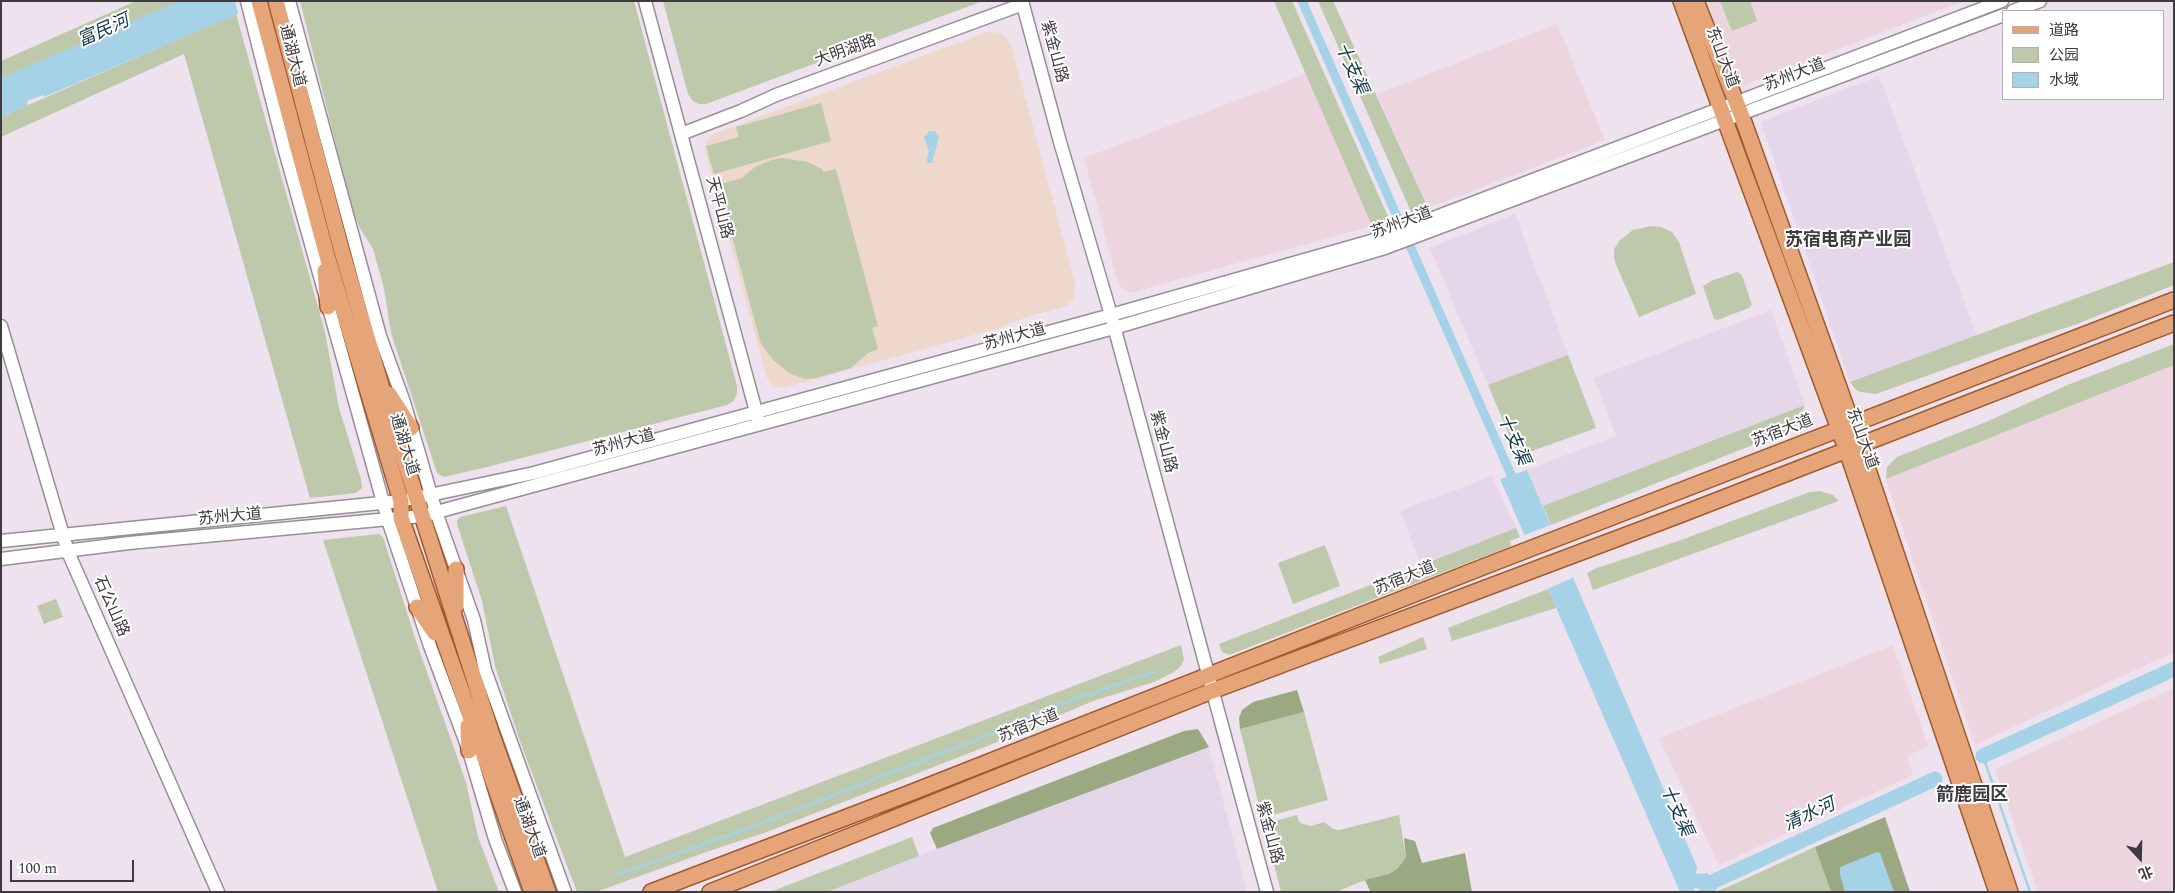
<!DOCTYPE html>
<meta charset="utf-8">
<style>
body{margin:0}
#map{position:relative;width:2175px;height:893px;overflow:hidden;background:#ede2ee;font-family:Spectral,"Noto Sans SC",serif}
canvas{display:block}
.frame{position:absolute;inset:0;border:2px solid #3f3a3f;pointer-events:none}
.legend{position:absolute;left:2002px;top:10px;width:162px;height:90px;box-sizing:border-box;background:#fff;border:1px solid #b2b0b2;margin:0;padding:6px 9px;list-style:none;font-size:15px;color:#3f3a3f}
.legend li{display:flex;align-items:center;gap:10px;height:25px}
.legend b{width:25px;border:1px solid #b2b0b2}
.north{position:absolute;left:2115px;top:833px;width:50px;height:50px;-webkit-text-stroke:4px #fff;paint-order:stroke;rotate:159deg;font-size:14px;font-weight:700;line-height:20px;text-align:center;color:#3f3a3f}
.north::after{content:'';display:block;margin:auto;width:18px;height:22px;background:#3f3a3f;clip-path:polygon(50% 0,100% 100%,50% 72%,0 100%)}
.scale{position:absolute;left:10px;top:860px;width:124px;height:22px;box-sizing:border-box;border:2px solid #3f3a3f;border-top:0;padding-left:6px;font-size:15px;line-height:18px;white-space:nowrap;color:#3f3a3f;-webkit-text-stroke:4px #fff;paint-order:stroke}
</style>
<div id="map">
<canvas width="2175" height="893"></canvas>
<div class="frame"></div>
<ul class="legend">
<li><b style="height:6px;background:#e6a579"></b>道路</li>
<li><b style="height:14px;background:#bec9ab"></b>公园</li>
<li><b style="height:14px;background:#a5d2e6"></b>水域</li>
</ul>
<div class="north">北</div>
<div class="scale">100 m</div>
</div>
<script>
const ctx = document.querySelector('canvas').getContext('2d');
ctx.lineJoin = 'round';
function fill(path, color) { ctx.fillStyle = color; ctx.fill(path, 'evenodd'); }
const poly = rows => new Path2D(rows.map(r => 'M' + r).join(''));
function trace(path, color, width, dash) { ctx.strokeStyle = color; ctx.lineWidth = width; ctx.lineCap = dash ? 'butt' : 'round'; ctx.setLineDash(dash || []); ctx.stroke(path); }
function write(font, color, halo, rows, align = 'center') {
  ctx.font = font + ' Spectral,"Noto Sans SC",serif'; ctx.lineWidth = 4; ctx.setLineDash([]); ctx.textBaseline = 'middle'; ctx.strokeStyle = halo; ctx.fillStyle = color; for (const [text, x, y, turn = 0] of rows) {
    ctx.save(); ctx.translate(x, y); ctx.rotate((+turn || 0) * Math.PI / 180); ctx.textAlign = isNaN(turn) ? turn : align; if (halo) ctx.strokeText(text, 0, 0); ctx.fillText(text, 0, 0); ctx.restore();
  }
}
const built = poly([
 [1879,76,1977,336,1850,382,1761,122],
 [1515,214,1596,428,1518,456,1430,248],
 [1771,310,1805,405,1543,506,1527,470,1616,436,1594,378],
 [1492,476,1516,528,1421,565,1400,511],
 [1209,747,1247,892,827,892,937,849]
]);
const industrial = poly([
 [1705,1,1964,1,1739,87],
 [1557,24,1605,140,1428,208,1377,94],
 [1306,74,1372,226,1129,293,1123,289,1118,283,1084,158],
 [2174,365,2174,652,1975,745,1886,479],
 [1893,645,1928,746,1907,757,1913,775,1719,865,1659,738],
 [2174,688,2174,892,2038,892,1995,769]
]);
const education = poly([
 [987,32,1001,33,1007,38,1011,45,1076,286,1074,300,1066,306,1030,316,996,329,783,388,774,386,767,378,705,150,706,141,714,134]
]);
const green = poly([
 [136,1,182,1,1,82,1,61],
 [300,1,634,1,737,386,737,393,734,401,727,405,487,467,444,477,437,473,391,333,384,288,373,249,361,230,353,213],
 [663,1,983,1,706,104,699,104,693,101,688,94],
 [1274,1,1292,1,1390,221,1372,226],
 [1318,1,1333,1,1428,208,1412,214],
 [1720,1,1750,1,1757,21,1732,31],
 [236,14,325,332,339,408,361,479,362,488,356,493,310,498,184,54,1,137,1,117],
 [821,103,831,141,714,174,706,146,739,137,736,127],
 [782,158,808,162,822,169,823,172,836,169,878,326,872,328,878,349,868,353,851,368,816,378,805,379,789,373,773,360,761,344,718,185,742,178,755,167,771,160],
 [1651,226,1661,227,1672,232,1679,242,1696,294,1639,317,1617,267,1614,258,1614,249,1620,240,1633,230],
 [2174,262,2174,285,2077,324,2007,347,1876,394,1861,392,1856,390,1850,382],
 [1737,272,1742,275,1752,305,1749,308,1717,320,1714,319,1703,286,1711,281],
 [2174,344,2174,365,1886,479,1887,467,1897,457,1986,422,2070,384],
 [1568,355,1596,428,1518,456,1488,385],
 [1805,405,1798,424,1788,431,1551,525,1543,506],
 [1820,491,1833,495,1839,501,1593,590,1587,573,1597,568,1681,540,1810,492],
 [506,506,625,857,1181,645,1184,659,1181,666,1174,672,1154,682,1093,701,985,747,764,833,709,851,596,892,577,892,521,744,495,666,482,601,457,524,457,520,460,517],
 [1516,528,1520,537,1510,541,1511,546,1229,655,1222,652,1219,644],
 [379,534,383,537,416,641,466,782,478,837,499,892,438,892,323,540],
 [1325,545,1340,586,1293,604,1278,563],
 [1548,589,1556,608,1452,641,1448,628],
 [56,599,63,617,44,624,37,606],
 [1423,637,1427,649,1380,664,1378,657],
 [1304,712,1328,800,1262,818,1240,729],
 [1297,815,1299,822,1303,824,1311,826,1324,822,1333,829,1339,830,1399,815,1406,857,1398,868,1389,874,1357,883,1337,892,1281,892,1264,824],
 [912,837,919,856,827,892,770,892],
 [1815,847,1831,892,1715,892,1730,886]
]);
const forest = poly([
 [1297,690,1304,712,1240,729,1239,718,1242,710,1253,702],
 [1198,729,1209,747,937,849,930,833,933,828,1184,731],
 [1885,817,1910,892,1831,892,1815,847],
 [1404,838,1415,841,1422,863,1465,853,1472,892,1370,891,1365,880,1389,874,1398,868,1406,857]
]);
const water = poly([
 [180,1,235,1,238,14,44,97,43,95,27,101,28,105,1,117,1,78],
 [929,131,935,131,939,137,932,163,926,163,929,151,924,138],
 [1527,470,1697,867,1696,874,1708,873,1715,892,1702,892,1703,889,1694,888,1694,892,1680,892,1500,479],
 [1877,852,1880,853,1894,892,1845,892,1840,875,1840,867]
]);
const pier = poly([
 [1553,524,1574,577,1545,590,1522,536]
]);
const stream = poly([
 [1983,756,2030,892],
 [616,875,744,830,998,731,1049,708,1157,671]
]);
const canal = poly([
 [1302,1,1516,486]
]);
const river = poly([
 [1983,756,2174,669],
 [1706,892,1712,882,1935,779]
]);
const minor = poly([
 [247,1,285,151,388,520,430,646,469,751,495,839,515,892],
 [289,1,380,336,404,402,436,512,474,620,485,670,565,892],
 [645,1,758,419],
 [1022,1,1060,142,1111,315,1267,892],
 [2013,11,2040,1],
 [681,134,741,111,776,95,1023,4],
 [1,326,68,552,218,892],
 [1,541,401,501,534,473,1111,315,1378,239,2002,1],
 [1,559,129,543,422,516,1114,328,1385,248,2004,15]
]);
const major = poly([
 [259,1,327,256,401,501,401,518,532,892],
 [276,1,341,248,386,402,491,732,548,892],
 [1681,1,1847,451,1997,892],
 [1696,1,1741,114,1860,446,2010,892],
 [325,271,328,307],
 [389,394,411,428],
 [456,606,456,569],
 [417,607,435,633],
 [468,726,469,751],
 [651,892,910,793,1488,565,2174,300],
 [710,892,1212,691,1677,516,2174,323]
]);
const streetNames = [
 ["大明湖路",846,52,-20],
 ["紫金山路",1053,52,75],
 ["通湖大道",291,56,76],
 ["东山大道",1721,58,69],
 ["苏州大道",1795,76,-21],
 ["天平山路",718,208,75],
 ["苏州大道",1402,224,-20],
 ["苏州大道",1015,338,-15],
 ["苏宿大道",1783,432,-21],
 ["东山大道",1861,439,70],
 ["紫金山路",1162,442,75],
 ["苏州大道",624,444,-15],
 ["通湖大道",403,445,73],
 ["苏州大道",230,518,-5],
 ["苏宿大道",1405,579,-22],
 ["石公山路",110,607,66],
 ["苏宿大道",1029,727,-22],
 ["通湖大道",528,828,70],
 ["紫金山路",1268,833,75]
];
const waterNames = [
 ["富民河",104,32,-24],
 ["十支渠",1350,69,66],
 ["十支渠",1512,440,66],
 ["十支渠",1675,811,66],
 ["清水河",1810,816,-25]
];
const neighbourhoodNames = [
 ["苏宿电商产业园",1848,241],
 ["箭鹿园区",1972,796]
];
fill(built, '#e6d6e9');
fill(industrial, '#edd5df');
fill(education, '#eed7cb');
fill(green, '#bec9ab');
fill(forest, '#9ba983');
fill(water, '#a5d2e6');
fill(pier, '#ede2ee');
trace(stream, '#a5d2e6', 2.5);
trace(canal, '#a5d2e6', 9);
trace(river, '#a5d2e6', 15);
trace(minor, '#988e99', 15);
trace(major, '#a0592a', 18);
trace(minor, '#fff', 12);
trace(major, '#e6a579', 15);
write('16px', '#3f3a3f', '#fff', streetNames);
write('italic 18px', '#113948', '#fff', waterNames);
write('bold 18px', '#3f3a3f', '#fff', neighbourhoodNames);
</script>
